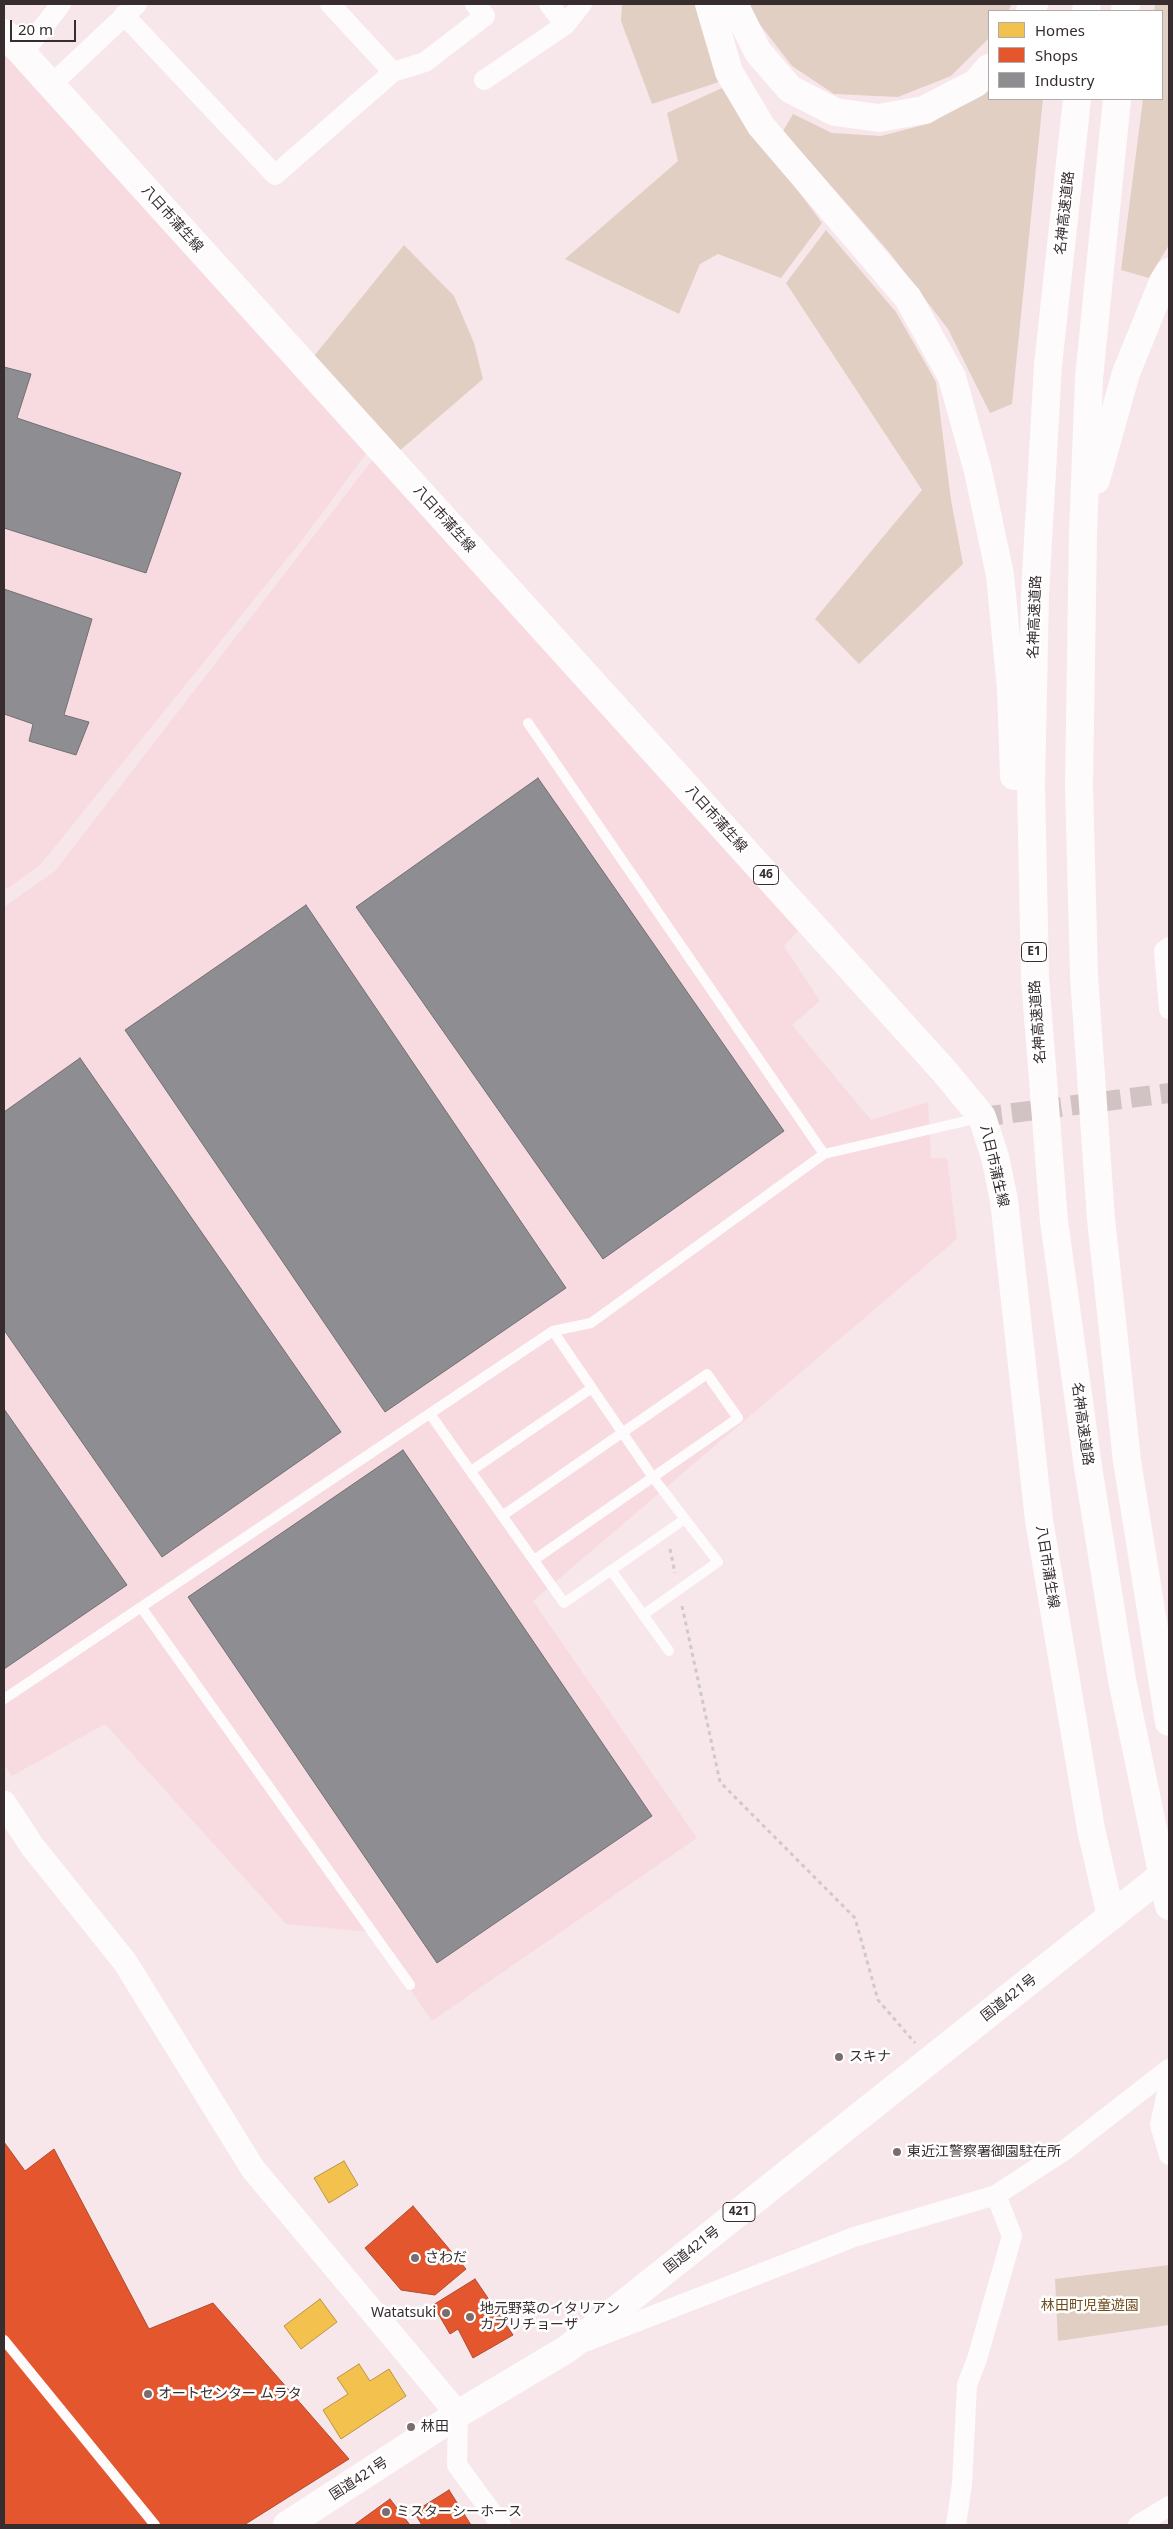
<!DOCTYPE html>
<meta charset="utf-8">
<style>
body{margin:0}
#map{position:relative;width:1173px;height:2529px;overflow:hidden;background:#f7e7ea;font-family:"Noto Sans",sans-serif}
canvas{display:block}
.frame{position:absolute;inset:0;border:5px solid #372c2e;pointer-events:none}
.legend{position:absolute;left:988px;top:10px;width:175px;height:90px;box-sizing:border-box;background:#fff;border:1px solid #afabab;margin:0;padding:6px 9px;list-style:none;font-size:15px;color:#372c2e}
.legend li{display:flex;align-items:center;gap:10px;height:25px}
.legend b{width:25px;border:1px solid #afabab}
.scale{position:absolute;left:10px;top:20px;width:66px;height:22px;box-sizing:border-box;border:2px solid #372c2e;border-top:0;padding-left:6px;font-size:15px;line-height:18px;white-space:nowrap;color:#372c2e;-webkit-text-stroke:4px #fff;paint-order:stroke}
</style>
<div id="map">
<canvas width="1173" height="2529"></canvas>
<div class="frame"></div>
<ul class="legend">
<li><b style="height:14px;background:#f2c14e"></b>Homes</li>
<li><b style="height:14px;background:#e4572e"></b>Shops</li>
<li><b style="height:14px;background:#8d8d92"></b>Industry</li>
</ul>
<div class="scale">20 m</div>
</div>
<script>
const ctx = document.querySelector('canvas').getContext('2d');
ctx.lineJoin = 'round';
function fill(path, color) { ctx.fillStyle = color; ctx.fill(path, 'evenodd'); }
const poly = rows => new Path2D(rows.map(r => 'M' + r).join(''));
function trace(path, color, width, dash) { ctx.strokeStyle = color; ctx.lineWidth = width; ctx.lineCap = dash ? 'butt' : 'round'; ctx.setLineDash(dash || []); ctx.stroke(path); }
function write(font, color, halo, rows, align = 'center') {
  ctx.font = font + ' "Noto Sans","Noto Sans JP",sans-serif'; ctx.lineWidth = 5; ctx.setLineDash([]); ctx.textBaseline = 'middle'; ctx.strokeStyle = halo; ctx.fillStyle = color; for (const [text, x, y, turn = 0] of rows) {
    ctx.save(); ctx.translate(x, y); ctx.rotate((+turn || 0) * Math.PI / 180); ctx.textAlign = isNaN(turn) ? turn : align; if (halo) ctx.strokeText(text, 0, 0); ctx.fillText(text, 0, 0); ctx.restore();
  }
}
const built = poly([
 [4,44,371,447,303,539,41,864,7,889,4,887],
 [380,450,811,917,784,946,820,1001,792,1025,871,1120,928,1102,931,1158,947,1158,957,1239,533,1601,697,1838,432,2021,371,1932,286,1924,105,1724,12,1776,4,1765,4,907,55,871]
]);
const green = poly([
 [622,4,696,4,719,82,652,104,621,21],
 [751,4,1012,4,1008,11,989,11,989,38,951,76,898,97,834,94,792,66,751,13],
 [1155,4,1169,4,1169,245,1149,278,1121,270,1143,99,1162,99,1162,11,1154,11],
 [989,85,989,99,1043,99,1012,404,990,413,948,329,889,252,783,131,793,114,832,133,881,136,931,123,979,95],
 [722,88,822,223,781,278,718,254,700,264,679,314,565,259,678,161,667,113],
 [826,230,896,312,936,382,951,500,963,564,859,664,815,619,922,490,786,283],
 [404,245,454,296,474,343,483,379,397,453,310,361],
 [1169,2265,1169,2325,1058,2341,1055,2279]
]);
const homes = poly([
 [344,2161,358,2185,329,2203,314,2178,344,2161],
 [320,2299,337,2322,301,2349,284,2326,320,2299],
 [359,2364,370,2381,389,2369,406,2396,341,2439,323,2410,348,2394,337,2378,359,2364]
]);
const shops = poly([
 [4,2142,25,2171,54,2149,149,2329,213,2303,349,2459,244,2525,4,2525,4,2142],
 [413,2206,466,2269,435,2295,401,2290,365,2248,413,2206],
 [475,2279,513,2335,473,2358,458,2329,450,2334,433,2305,475,2279],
 [449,2490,471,2525,422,2525,414,2512,449,2490],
 [390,2499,410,2525,354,2525,390,2499]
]);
const industry = poly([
 [4,367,31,374,17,418,181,473,146,573,4,528,4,367],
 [4,589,92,619,64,715,89,722,76,755,29,741,33,724,4,714,4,589],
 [538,778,784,1131,603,1259,356,907,538,778],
 [306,905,566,1288,385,1412,125,1030,306,905],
 [80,1058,341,1432,162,1557,4,1330,4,1112,80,1058],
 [4,1409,127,1585,4,1669,4,1409],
 [403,1450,652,1816,437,1963,188,1597,403,1450]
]);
const minorTunnel = poly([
 [982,1117,1169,1093]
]);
const path = poly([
 [670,1549,675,1573],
 [682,1606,720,1782,855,1918,878,2000,915,2043]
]);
const service = poly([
 [528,723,824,1154,979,1118],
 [553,1331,652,1476,718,1562,643,1615],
 [430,1414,564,1603,685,1519],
 [471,1471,592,1388],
 [502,1516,707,1374,738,1418,534,1560],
 [611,1570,669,1651],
 [141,1607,410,1985],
 [4,1699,553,1331,591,1323,824,1154],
 [4,2340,155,2525]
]);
const minor = poly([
 [549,4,565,25,582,4],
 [124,15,275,175,393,72,330,4],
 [23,53,61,4],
 [393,72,425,62,485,16,475,4],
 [484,80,565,25],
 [51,85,137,4],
 [1169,947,1164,951,1169,1009],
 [1169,2084,1160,2125,1169,2155],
 [585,2342,854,2237,996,2195,1065,2150,1169,2069],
 [458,2414,457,2465,501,2525],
 [956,2525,962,2484,967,2385,977,2359,1012,2236,996,2195],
 [1138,2525,1169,2506]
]);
const tertiary = poly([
 [4,1803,32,1846,125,1962,253,2169,458,2414]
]);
const primary = poly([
 [4,33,945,1072,982,1117,995,1157,1004,1200,1039,1520,1091,1829,1111,1916]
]);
const trunk = poly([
 [287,2525,458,2414,567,2349,1169,1870]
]);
const motorway = poly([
 [709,4,729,72,761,126,908,298,952,377,978,471,1000,575,1011,689,1014,776],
 [734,4,758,52,790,89,835,112,879,118,924,110,976,83,989,68],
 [1030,11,1034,4],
 [1086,11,1087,4],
 [1125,11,1126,4],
 [1077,99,1048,365,1035,594,1031,786,1035,978,1054,1221,1088,1467,1122,1680,1169,1906],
 [1117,99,1089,378,1083,533,1079,785,1084,976,1101,1219,1127,1461,1169,1722],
 [1096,480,1126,373,1163,282,1169,272]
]);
const markers = [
 [839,2057,5,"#7a6d70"],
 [897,2152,5,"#7a6d70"],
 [415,2258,5,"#7a6d70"],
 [446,2313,5,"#7a6d70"],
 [470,2317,5,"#7a6d70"],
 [148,2394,5,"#7a6d70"],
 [411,2427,5,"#7a6d70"],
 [386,2512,5,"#7a6d70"]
];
const shields = [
 [766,875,25],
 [1034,952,25],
 [739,2212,32]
];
const shieldNames = [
 ["46",766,875],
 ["E1",1034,952],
 ["421",739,2212]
];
const streetNames = [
 ["名神高速道路",1065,213,-84],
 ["八日市蒲生線",172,219,48],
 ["八日市蒲生線",444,519,48],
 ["名神高速道路",1035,617,-88],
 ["八日市蒲生線",716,819,48],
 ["名神高速道路",1038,1022,-94],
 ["八日市蒲生線",994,1166,77],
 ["名神高速道路",1082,1424,82],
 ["八日市蒲生線",1047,1567,81],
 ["国道421号",1009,1998,-38],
 ["国道421号",692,2250,-38],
 ["国道421号",359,2479,-33]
];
const poiNames = [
 ["スキナ",849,2057],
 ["東近江警察署御園駐在所",907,2152],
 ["さわだ",425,2258],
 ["地元野菜のイタリアン",480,2309],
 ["カプリチョーザ",480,2325],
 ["Watatsuki",436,2313,"right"],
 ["オートセンター ムラタ",158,2394],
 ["林田",421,2427],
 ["ミスターシーホース",396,2512]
];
const parkNames = [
 ["林田町児童遊園",1090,2306]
];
fill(built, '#f8dbe1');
fill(green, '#e2cfc3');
fill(homes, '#f2c14e');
trace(homes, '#ba9444', 1);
fill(shops, '#e4572e');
trace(shops, '#b04a2e', 1);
fill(industry, '#8d8d92');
trace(industry, '#737074', 1);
trace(minorTunnel, '#d1c2c4', 20, [20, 10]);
trace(path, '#cfc9ca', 3, [4, 4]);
trace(service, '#fefbfc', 10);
trace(minor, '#fefbfc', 20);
trace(tertiary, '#fefbfc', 25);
trace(primary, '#fefbfc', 28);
trace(trunk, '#fefbfc', 28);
trace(motorway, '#fefbfc', 28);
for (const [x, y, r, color] of markers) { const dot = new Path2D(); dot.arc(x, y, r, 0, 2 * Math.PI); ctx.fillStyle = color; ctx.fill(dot); trace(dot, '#fff', 2); }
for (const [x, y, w] of shields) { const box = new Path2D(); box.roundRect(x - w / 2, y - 9.5, w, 19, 4); ctx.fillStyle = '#fff'; ctx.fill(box); trace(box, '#372c2e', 1); }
write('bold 12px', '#372c2e', null, shieldNames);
write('14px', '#372c2e', '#fff', streetNames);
write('14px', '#372c2e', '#fff', poiNames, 'left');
write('14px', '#704d1c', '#fff', parkNames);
</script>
